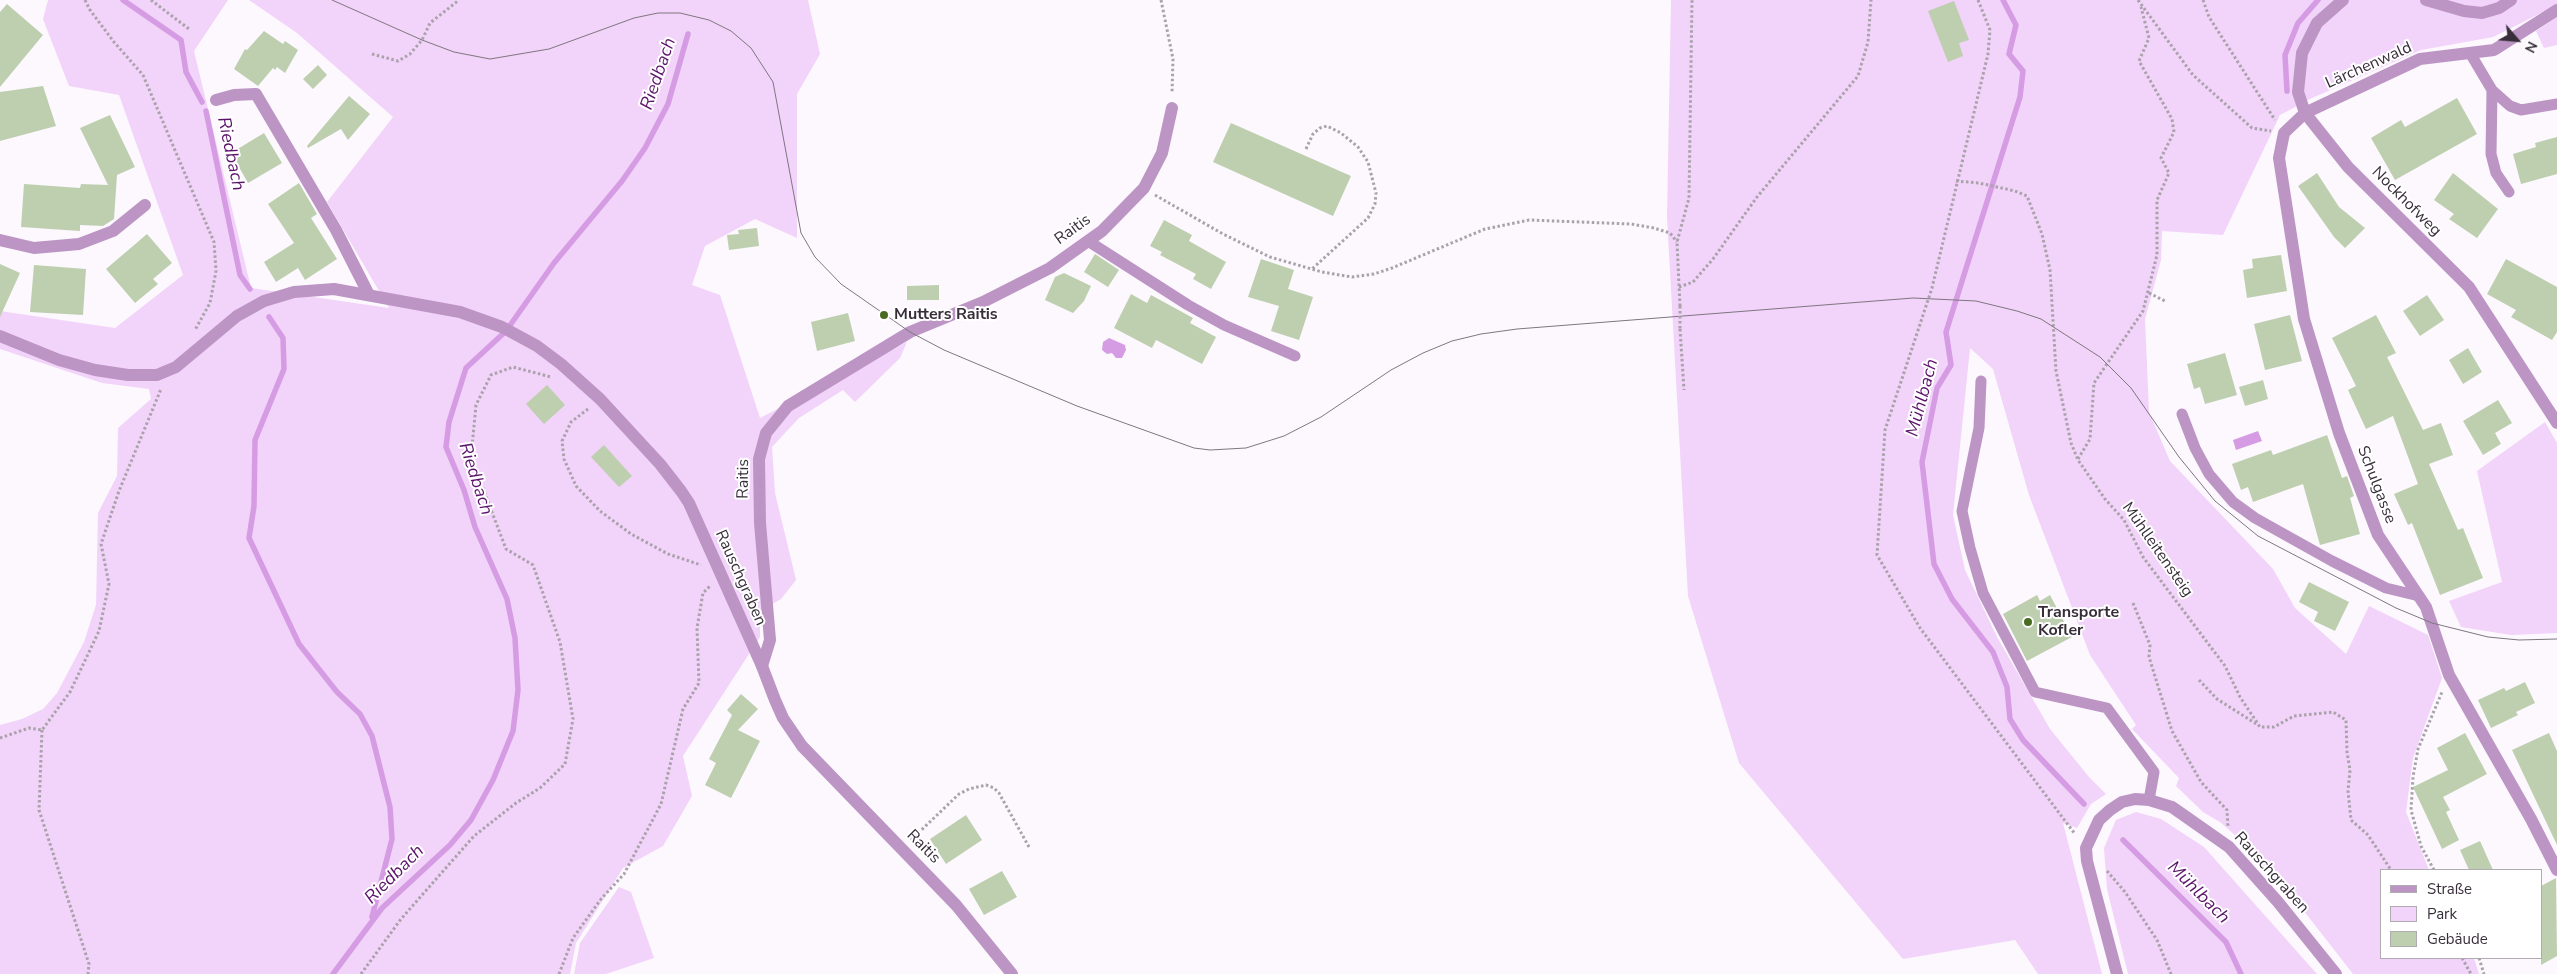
<!DOCTYPE html>
<meta charset="utf-8">
<style>
body{margin:0}
#map{position:relative;width:2557px;height:974px;overflow:hidden;background:#fcf8fe;font-family:"Nunito Sans",sans-serif}
canvas{display:block}
.legend{position:absolute;left:2380px;top:869px;width:162px;height:90px;box-sizing:border-box;background:#fff;border:1px solid #afabb0;margin:0;padding:6px 9px;list-style:none;font-size:15px;color:#372e39}
.legend li{display:flex;align-items:center;gap:10px;height:25px}
.legend b{width:25px;border:1px solid #afabb0}
.north{position:absolute;left:2492px;top:15px;width:50px;height:50px;-webkit-text-stroke:4px #fff;paint-order:stroke;rotate:117deg;font-size:14px;font-weight:700;line-height:20px;text-align:center;color:#372e39}
.north::after{content:'';display:block;margin:auto;width:18px;height:22px;background:#372e39;clip-path:polygon(50% 0,100% 100%,50% 72%,0 100%)}
</style>
<div id="map">
<canvas width="2557" height="974"></canvas>
<ul class="legend">
<li><b style="height:6px;background:#bc95c5"></b>Straße</li>
<li><b style="height:14px;background:#f2d3f9"></b>Park</li>
<li><b style="height:14px;background:#becfb0"></b>Gebäude</li>
</ul>
<div class="north">N</div>
</div>
<script>
const ctx = document.querySelector('canvas').getContext('2d');
ctx.lineJoin = 'round';
function fill(path, color) { ctx.fillStyle = color; ctx.fill(path, 'evenodd'); }
const poly = rows => new Path2D(rows.map(r => 'M' + r).join(''));
function trace(path, color, width, dash) { ctx.strokeStyle = color; ctx.lineWidth = width; ctx.lineCap = dash ? 'butt' : 'round'; ctx.setLineDash(dash || []); ctx.stroke(path); }
function write(font, color, halo, rows, align = 'center') {
  ctx.font = font + ' "Nunito Sans",sans-serif'; ctx.lineWidth = 4; ctx.setLineDash([]); ctx.textBaseline = 'middle'; ctx.strokeStyle = halo; ctx.fillStyle = color; for (const [text, x, y, turn = 0] of rows) {
    ctx.save(); ctx.translate(x, y); ctx.rotate((+turn || 0) * Math.PI / 180); ctx.textAlign = isNaN(turn) ? turn : align; if (halo) ctx.strokeText(text, 0, 0); ctx.fillText(text, 0, 0); ctx.restore();
  }
}
const green = poly([
 [48,0,228,0,194,51,251,288,389,308,327,202,393,117,297,33,249,0,808,0,820,54,797,94,797,238,755,219,705,246,692,285,720,295,760,418,907,342,900,358,855,402,843,390,799,418,772,447,775,493,796,580,781,599,760,611,760,637,683,756,692,796,663,846,623,868,576,943,570,974,0,974,0,725,22,719,43,709,57,693,84,642,96,605,98,513,117,476,118,428,151,399,149,389,102,383,0,349,0,311,115,328,183,275,119,95,69,86,43,19],
 [1671,0,2557,0,2557,5,2493,37,2421,50,2312,98,2280,115,2223,235,2162,231,2161,260,2145,319,2149,412,2170,461,2273,569,2295,608,2346,654,2369,606,2428,635,2442,678,2413,758,2406,812,2429,870,2381,870,2381,958,2474,958,2479,974,2353,974,2300,906,2236,836,2220,822,2203,812,2176,786,2179,778,2132,729,2136,725,2090,655,2029,495,1993,369,1970,348,1953,515,1965,570,1997,637,2050,729,2089,777,2106,794,2091,804,2077,828,2063,823,2102,974,2038,974,2015,940,1903,959,1739,763,1688,596,1667,217],
 [2557,17,2557,45,2544,48,2536,31],
 [2545,422,2557,443,2557,633,2511,635,2461,627,2449,601,2502,582,2477,471],
 [2136,812,2161,819,2204,847,2317,974,2128,974,2107,889,2104,848,2116,820],
 [619,887,631,892,654,958,606,974,574,974,580,943]
]);
const water = poly([
 [1109,338,1125,345,1126,350,1122,358,1116,358,1112,353,1107,354,1102,350,1103,342],
 [2258,431,2262,441,2236,450,2233,440]
]);
const stream = poly([
 [123,0,181,40,186,72,202,102],
 [2003,0,2016,25,2009,54,2023,71,2020,97,1946,332,1951,365,1937,388,1922,462,1934,564,1952,599,1993,652,2007,687,2010,719,2023,740,2084,804],
 [2287,91,2285,55,2298,23,2318,0],
 [206,111,240,275,250,289],
 [269,317,283,338,284,369,255,440,254,506,249,538,299,644,337,692,360,714,372,736,390,807,392,839,372,917],
 [2123,840,2226,942,2241,974],
 [333,974,382,908,450,845,471,820,493,780,513,731,518,690,515,638,507,599,475,527,464,490,446,447,449,422,466,368,506,331,554,263,622,181,645,148,668,104,688,34]
]);
const building = poly([
 [1954,1,1969,40,1959,43,1963,56,1948,62,1928,11],
 [7,4,43,35,0,87,0,12],
 [264,31,283,44,285,41,298,50,285,73,277,67,275,70,273,68,258,86,234,69,245,49,247,50],
 [318,65,327,75,313,89,303,79],
 [43,86,56,126,0,141,0,92],
 [349,96,370,114,348,140,341,129,308,148,307,146],
 [2457,98,2477,134,2395,180,2371,138,2401,120,2405,127],
 [110,115,135,167,117,175,114,219,103,226,80,225,80,231,21,227,24,184,80,188,81,184,108,185,80,128],
 [1231,123,1351,176,1333,216,1213,162],
 [264,133,282,163,248,183,231,153],
 [2557,137,2557,174,2521,184,2513,154,2536,147,2535,143],
 [2317,173,2339,207,2365,228,2345,248,2334,237,2298,186],
 [2453,173,2498,209,2477,238,2449,219,2454,214,2434,200],
 [299,183,317,214,311,218,337,259,305,280,298,268,276,282,264,262,294,243,268,204],
 [1164,220,1192,235,1189,241,1226,262,1211,289,1193,279,1196,274,1160,255,1162,252,1150,246],
 [757,228,759,246,729,250,727,235,739,234,738,230],
 [147,234,172,263,153,279,158,284,135,303,106,269],
 [1095,254,1119,270,1108,287,1084,272],
 [2281,255,2287,291,2247,298,2243,270,2253,268,2252,259],
 [1261,259,1294,270,1288,289,1313,297,1299,340,1271,331,1279,306,1248,297],
 [2506,259,2557,287,2557,332,2552,340,2511,317,2516,310,2487,294],
 [0,264,20,273,0,317],
 [34,265,86,269,83,315,30,312],
 [1064,273,1091,286,1084,301,1073,313,1045,300,1055,277],
 [939,285,939,300,907,300,907,286],
 [1131,294,1147,303,1151,295,1193,318,1190,323,1216,337,1202,364,1156,340,1152,348,1114,328],
 [2427,295,2444,320,2420,336,2403,311],
 [848,313,855,341,817,351,811,322],
 [2290,315,2302,361,2265,370,2254,324],
 [2376,315,2396,353,2387,357,2423,430,2441,423,2453,455,2429,464,2458,530,2463,528,2483,578,2440,595,2412,523,2408,525,2394,494,2418,484,2393,416,2366,429,2348,390,2356,386,2332,338],
 [2468,348,2482,372,2463,384,2449,360],
 [2225,353,2237,395,2205,404,2200,387,2194,389,2187,364],
 [2263,380,2268,399,2245,406,2239,387],
 [547,385,565,405,544,424,526,404],
 [2498,400,2512,423,2495,433,2501,444,2483,455,2463,421],
 [2327,435,2342,478,2347,476,2354,496,2350,498,2360,534,2320,545,2303,484,2253,502,2248,487,2241,490,2232,464,2271,450,2273,455],
 [604,445,632,476,619,487,591,457],
 [2309,582,2349,602,2335,631,2314,621,2318,612,2299,602],
 [2037,595,2040,601,2050,595,2072,637,2027,661,2003,614],
 [2525,682,2535,703,2516,712,2518,715,2491,728,2478,700,2504,688,2506,691],
 [741,694,758,709,738,730,760,741,731,798,705,785,716,763,709,759,732,715,727,710],
 [2465,733,2487,774,2443,797,2450,810,2446,812,2459,840,2442,849,2413,787,2448,770,2437,748],
 [2549,733,2557,751,2557,845,2512,750],
 [966,815,982,840,946,864,930,839],
 [2480,841,2493,870,2469,870,2460,850],
 [1002,871,1017,897,984,915,969,889],
 [2556,878,2557,956,2541,965,2541,886]
]);
const path = poly([
 [85,0,90,10,114,42,143,75,214,242,216,271,210,303,195,330],
 [151,0,189,29],
 [1161,0,1173,59,1172,93],
 [1978,0,1990,30,1988,54,1932,288,1885,430,1877,555,1920,628,2075,834],
 [2138,0,2193,75,2252,128,2271,131],
 [2203,0,2209,17,2275,120],
 [372,54,398,61,410,54,422,40,430,23,459,0],
 [1306,149,1313,134,1320,128,1327,126,1341,133,1358,147,1368,162,1376,193,1375,204,1368,218,1312,269],
 [1956,181,1979,183,2015,191,2027,196,2042,234,2050,270,2056,371,2071,443,2078,460,2105,499,2124,520,2143,557,2225,666,2240,697,2260,727,2274,727,2294,716,2333,712,2346,720,2347,752,2350,770,2348,791,2351,820,2368,835,2391,870],
 [1155,195,1223,234,1270,257,1322,272,1352,277,1374,274,1392,268,1485,229,1529,220,1631,224,1654,228,1670,233,1677,242],
 [1679,287,1693,282,1713,259,1757,197,1858,76,1868,42,1871,0],
 [2149,293,2165,301],
 [1680,306,1677,242,1689,198,1692,0],
 [1680,329,1684,390],
 [588,409,571,422,562,441,564,459,576,486,600,511,631,534,668,554,701,565],
 [2078,459,2090,439,2094,383,2143,311,2157,255,2157,200,2169,173,2161,158,2174,132,2172,119,2139,61,2149,38,2141,7],
 [2133,603,2150,645,2149,657,2172,731,2201,782,2227,810,2228,827],
 [2199,680,2217,699,2258,725],
 [42,730,39,810,89,964,88,974],
 [0,738,29,728,42,730,70,692,99,631,109,584,101,544,119,491,161,389],
 [911,840,959,794,969,789,986,785,994,788,999,793,1029,847],
 [2434,870,2421,846,2411,810,2413,777,2418,749,2442,692],
 [2107,871,2125,892,2157,940,2171,974],
 [2462,958,2471,974],
 [2479,958,2484,974],
 [361,974,401,919,474,836,516,803,540,788,565,764,573,719,560,642,533,565,506,549,471,457,476,405,491,375,513,367,551,377],
 [559,974,573,938,601,899,624,874,661,804,683,709,699,683,697,628,703,593,711,585]
]);
const service = poly([
 [2470,53,2492,90,2510,106,2521,110,2557,104],
 [2492,90,2491,154,2496,173,2509,192],
 [1088,241,1188,305,1224,325,1295,356],
 [1981,381,1979,428,1962,511,1970,548,1983,593,2035,692,2107,708,2154,772,2149,800],
 [2182,414,2195,448,2209,474,2233,502,2255,518,2332,561,2386,588,2419,596]
]);
const minor = poly([
 [2343,0,2317,23,2302,53,2298,92,2305,113,2348,167,2469,287,2557,423],
 [2426,0,2464,11,2482,13,2499,8,2511,0],
 [2557,10,2494,50,2420,59,2305,113,2284,133,2279,158,2304,319,2339,433,2378,535,2426,607,2449,675,2531,819,2557,870],
 [216,100,234,95,256,94,336,230,369,295],
 [0,240,34,248,79,244,113,231,145,205],
 [762,666,770,640,760,523,759,459,766,433,788,406,910,332,983,302,1050,268,1102,231,1144,188,1162,153,1172,108]
]);
const tertiary = poly([
 [0,336,59,360,95,370,128,375,157,375,176,367,237,316,264,301,294,292,334,289,460,312,502,327,537,346,561,364,600,399,660,464,681,491,689,503,762,666,775,700,783,718,802,746,956,905,1012,974],
 [2117,974,2087,861,2086,848,2099,820,2110,810,2122,802,2135,799,2149,800,2172,807,2229,847,2278,902,2336,974]
]);
const tram = poly([
 [332,0,422,40,454,52,490,59,549,49,634,18,658,13,680,13,709,20,731,31,751,48,773,82,801,233,815,257,841,284,910,332,944,350,1077,406,1194,448,1210,450,1246,448,1284,436,1321,417,1391,370,1423,353,1452,341,1481,334,1517,329,1913,298,1976,301,2017,311,2041,319,2100,357,2131,388,2179,457,2215,501,2258,536,2396,608,2432,623,2488,637,2519,640,2557,639]
]);
const pathBridge = poly([
 [1680,306,1680,329]
]);
const markers = [
 [884,315,5,"#496b22"],
 [2028,622,5,"#496b22"]
];
const streetNames = [
 ["Lärchenwald",2369,66,-24],
 ["Nockhofweg",2406,202,45],
 ["Raitis",1073,230,-36],
 ["Raitis",744,479,-89],
 ["Schulgasse",2376,485,69],
 ["Mühlleitensteig",2157,550,55],
 ["Rauschgraben",740,578,66],
 ["Raitis",923,847,45],
 ["Rauschgraben",2271,873,48]
];
const poiNames = [
 ["Mutters Raitis",894,315],
 ["Transporte",2038,613],
 ["Kofler",2038,631]
];
const waterNames = [
 ["Riedbach",659,74,-71],
 ["Riedbach",230,154,78],
 ["Mühlbach",1923,398,-75],
 ["Riedbach",475,479,72],
 ["Riedbach",395,875,-45],
 ["Mühlbach",2198,893,45]
];
fill(green, '#f2d3f9');
fill(water, '#d69ce3');
trace(stream, '#d69ce3', 5.5);
fill(building, '#becfb0');
trace(path, '#a9a2ab', 3, [2.5, 2.5]);
trace(service, '#bc95c5', 11);
trace(minor, '#bc95c5', 12);
trace(tertiary, '#bc95c5', 12);
trace(tram, '#7e7780', 1);
trace(pathBridge, '#a9a2ab', 3, [2.5, 2.5]);
for (const [x, y, r, color] of markers) { const dot = new Path2D(); dot.arc(x, y, r, 0, 2 * Math.PI); ctx.fillStyle = color; ctx.fill(dot); trace(dot, '#fff', 2); }
write('16px', '#372e39', '#fff', streetNames);
write('bold 16px', '#372e39', '#fff', poiNames, 'left');
write('italic 18px', '#5c146b', '#fff', waterNames);
</script>
